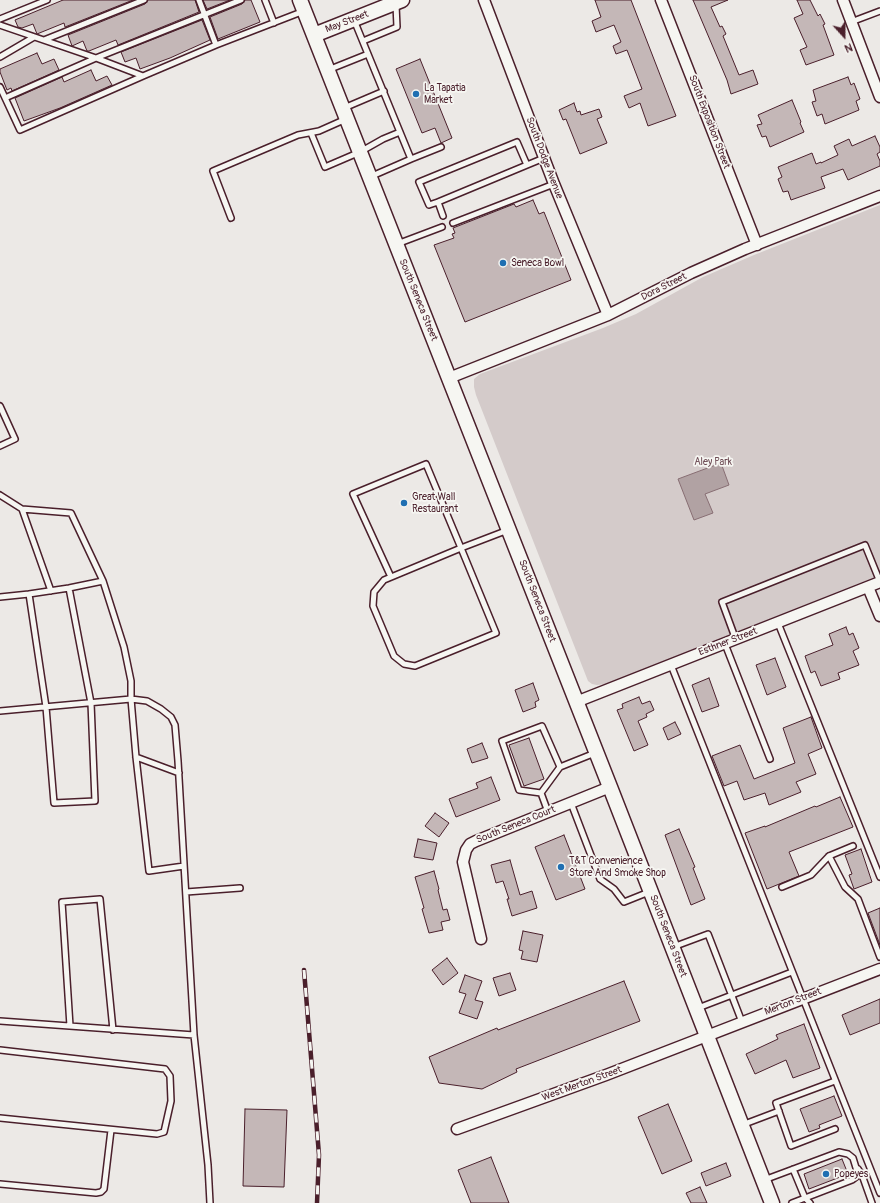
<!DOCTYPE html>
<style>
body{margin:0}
#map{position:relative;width:880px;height:1203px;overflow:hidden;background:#ece9e6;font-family:Pangolin,sans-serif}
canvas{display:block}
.north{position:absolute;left:824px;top:16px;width:40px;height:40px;-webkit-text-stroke:3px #f6f6f2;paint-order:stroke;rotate:159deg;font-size:11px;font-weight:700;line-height:16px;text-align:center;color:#4a1f2b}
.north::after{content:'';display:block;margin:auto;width:14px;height:18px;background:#4a1f2b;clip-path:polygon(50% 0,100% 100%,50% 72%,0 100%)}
</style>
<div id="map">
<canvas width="880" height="1203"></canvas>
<div class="north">N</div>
</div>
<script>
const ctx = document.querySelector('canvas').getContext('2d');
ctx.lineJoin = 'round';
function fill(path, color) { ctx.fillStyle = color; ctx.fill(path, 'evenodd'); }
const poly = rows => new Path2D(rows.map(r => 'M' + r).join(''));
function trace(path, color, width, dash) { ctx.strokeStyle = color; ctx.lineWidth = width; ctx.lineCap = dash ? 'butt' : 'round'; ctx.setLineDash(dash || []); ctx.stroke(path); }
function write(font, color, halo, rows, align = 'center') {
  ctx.font = font + ' Pangolin,sans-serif'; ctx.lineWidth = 3.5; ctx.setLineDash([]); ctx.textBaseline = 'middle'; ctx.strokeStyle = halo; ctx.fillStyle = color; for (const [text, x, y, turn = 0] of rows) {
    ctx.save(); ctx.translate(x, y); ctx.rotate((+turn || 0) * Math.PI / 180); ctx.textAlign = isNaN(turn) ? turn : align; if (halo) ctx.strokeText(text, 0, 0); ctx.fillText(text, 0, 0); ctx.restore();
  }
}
const green = poly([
 [880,205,880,575,606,684,597,685,592,684,588,681,476,395,474,387,474,379,480,374,603,328,636,314,703,277,754,255]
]);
const water = poly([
 [721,463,729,485,705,494,713,513,694,520,678,479,721,463]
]);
const building = poly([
 [63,0,133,0,65,27,64,23,37,34,33,24,22,28,18,27,15,20,63,0],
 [148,0,195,0,199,12,118,45,116,40,89,51,87,51,83,41,72,46,68,35,145,4,148,0],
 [203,0,230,0,207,9,203,0],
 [245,0,251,0,260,22,218,39,210,17,242,4,245,0],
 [595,0,631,0,676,116,648,126,640,103,629,108,624,96,642,89,627,50,616,54,613,46,621,42,614,25,596,32,592,21,601,17,595,0],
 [693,0,728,0,711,7,720,27,722,26,726,34,723,36,739,75,753,70,758,84,731,94,727,80,693,0],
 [797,0,810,0,818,16,820,14,825,24,823,25,834,55,806,65,800,50,807,47,794,18,803,14,797,0],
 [202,20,210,40,170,58,140,69,136,58,125,62,121,52,202,20],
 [37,53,42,64,54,59,59,70,12,91,11,88,7,90,0,72,0,69,37,53],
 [420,59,452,138,441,143,435,128,422,133,396,69,420,59],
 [91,70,96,81,107,76,112,85,60,108,24,121,15,98,62,77,64,82,91,70],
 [848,77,851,85,854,83,860,99,856,101,859,110,825,124,822,114,817,116,812,102,816,101,813,90,848,77],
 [792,100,801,122,800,123,804,132,770,147,766,136,762,137,757,125,762,124,758,115,792,100],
 [574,103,577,112,580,111,581,115,599,109,602,117,597,119,607,143,580,154,566,119,563,120,559,110,574,103],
 [875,136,880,147,880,152,877,154,880,161,880,166,848,180,843,169,821,177,825,188,791,200,788,191,783,192,778,179,782,177,778,167,812,153,816,164,821,162,821,163,838,155,834,146,849,139,852,146,875,136],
 [533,200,539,214,544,212,571,280,465,322,434,245,454,238,452,234,455,233,453,228,514,204,516,207,533,200],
 [846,627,849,635,853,633,859,648,853,651,859,665,838,673,840,679,821,686,815,671,811,673,805,656,833,645,829,634,846,627],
 [775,658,786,687,767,695,756,665,775,658],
 [709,678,719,706,702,712,692,685,709,678],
 [533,683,539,700,535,702,536,707,523,712,515,690,533,683],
 [639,697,642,704,650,701,654,710,646,714,647,717,638,721,648,745,634,751,617,710,623,708,622,704,639,697],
 [811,717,822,748,808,754,816,774,796,782,801,792,769,805,765,793,744,800,737,781,724,786,712,756,740,745,754,779,795,763,783,728,811,717],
 [675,722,681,734,668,740,663,728,675,722],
 [529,738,544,779,524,786,509,745,529,738],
 [482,743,488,758,472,763,467,749,482,743],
 [491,777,500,800,456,817,449,799,478,788,476,783,491,777],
 [840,797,853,827,789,852,799,876,767,889,745,833,765,826,765,827,815,806,816,807,840,797],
 [435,813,449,823,439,837,425,826,435,813],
 [679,829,695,867,693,868,705,899,691,905,665,835,679,829],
 [564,835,585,889,556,900,535,847,564,835],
 [418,839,437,843,433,860,414,857,418,839],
 [861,849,872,882,854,889,849,875,852,874,845,855,861,849],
 [510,860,520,895,532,891,537,908,512,916,507,899,509,899,503,881,496,883,491,865,510,860],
 [434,871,439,889,438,890,443,910,447,909,450,920,441,922,443,930,429,933,422,909,424,908,415,877,434,871],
 [880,908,880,945,868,913,880,908],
 [523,931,543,935,537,962,521,959,523,951,519,950,523,931],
 [447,958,458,973,443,985,432,970,447,958],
 [510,973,516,990,499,996,493,978,510,973],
 [465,975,482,981,475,1000,483,1002,477,1019,459,1013,466,994,459,992,465,975],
 [624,981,640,1021,516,1069,517,1072,482,1089,439,1083,429,1057,497,1028,498,1030,624,981],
 [880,999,880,1023,850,1035,842,1015,880,999],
 [804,1024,820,1068,793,1078,786,1060,755,1074,746,1054,778,1039,776,1035,804,1024],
 [834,1096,842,1116,819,1125,820,1128,809,1132,800,1109,834,1096],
 [668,1104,692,1161,662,1174,638,1117,668,1104],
 [245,1109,287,1110,284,1187,243,1186,245,1109],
 [491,1157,509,1203,471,1203,458,1170,491,1157],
 [842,1159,848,1174,809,1189,804,1174,842,1159],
 [726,1163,731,1176,706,1186,701,1173,726,1163],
 [700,1187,707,1203,691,1203,686,1193,700,1187]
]);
const lane = poly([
 [199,0,216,45],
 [265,0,274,23],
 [0,19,47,0],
 [354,20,411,159,441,147],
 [851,22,880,11],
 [0,25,96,58,143,76,216,45,304,11],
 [44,40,144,0],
 [363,41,397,27,396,5],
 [0,57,34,37],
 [328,70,368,54],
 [0,87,20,130,143,76],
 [5,98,96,58,241,0],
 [344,108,384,91],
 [311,133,325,167,360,152,383,139,400,132],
 [527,165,544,158],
 [372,176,411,159],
 [438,202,429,205,419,182,517,142,527,165,438,202,443,216],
 [231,218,213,171,298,135,319,131,346,119],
 [453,223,554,184],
 [397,244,442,227],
 [0,406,15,439,0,446],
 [0,495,22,509,71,513,103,581],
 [22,509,51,591],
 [391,577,353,494,426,464,461,548,496,633,415,666,404,664,394,656,373,606,374,592,384,580,461,548,508,530],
 [29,594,46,707,54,803,95,801,91,703,69,588],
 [0,597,29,594,69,588,103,581,124,647,131,681,131,699,136,757,149,871,184,866],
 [778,623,880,877],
 [736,640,722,602,865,545,880,582],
 [725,644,770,759],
 [671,665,880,1193],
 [0,711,131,699,147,701,161,709,171,717,175,725,178,761,194,1035],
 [136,757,179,773],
 [560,767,542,726,502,741,519,790,541,793,560,767,595,753],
 [541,793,548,812],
 [571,803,600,879,614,889,624,902,649,892],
 [853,846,829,856,845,887,858,899,880,957],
 [782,887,811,875,829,856],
 [186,892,240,888],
 [673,947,708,934,742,1022],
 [698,1008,792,972],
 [0,1021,194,1035,208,1165,210,1203],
 [70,1026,62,902,100,899,113,1030],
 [0,1050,165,1069,170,1076,171,1101,164,1132,157,1134,0,1118],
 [835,1081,776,1103,791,1146,835,1129],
 [742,1125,779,1111],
 [793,1169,805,1198,810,1203],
 [858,1169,862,1175,872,1203],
 [764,1180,839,1152,848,1154,853,1158,857,1171,856,1177,852,1180,792,1203],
 [0,1184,96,1193,101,1192,104,1189,111,1130]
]);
const street = poly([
 [484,0,554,184,608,315],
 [661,0,757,245],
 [843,0,880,97],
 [449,378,608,315,691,273,745,249,880,196],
 [868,587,880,616],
 [576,702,880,582],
 [481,939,463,862,466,850,470,844,476,841,610,787],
 [457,1129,606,1075,880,969]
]);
const secondary = poly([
 [300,0,610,787,772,1203],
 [314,35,402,0]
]);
const rail = poly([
 [304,970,319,1155,317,1203]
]);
const markers = [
 [416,94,4,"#1f6fb2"],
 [503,263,4,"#1f6fb2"],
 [404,503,4,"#1f6fb2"],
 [561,867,4,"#1f6fb2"],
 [826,1174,4,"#1f6fb2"]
];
const streetNames = [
 ["May Street",347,22,-21],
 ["South Exposition Street",709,122,69],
 ["South Dodge Avenue",544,158,69],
 ["Dora Street",664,287,-27],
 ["South Seneca Street",418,300,68],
 ["South Seneca Street",537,601,69],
 ["Esthner Street",728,642,-21],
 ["South Seneca Court",516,825,-22],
 ["South Seneca Street",668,936,69],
 ["Merton Street",793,1002,-21],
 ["West Merton Street",582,1084,-20]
];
const poiNames = [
 ["La Tapatia",424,88],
 ["Market",424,100],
 ["Seneca Bowl",511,263],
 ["Great Wall",412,497],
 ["Restaurant",412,509],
 ["T&T Convenience",569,861],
 ["Store And Smoke Shop",569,873],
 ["Popeyes",834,1174]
];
const parkNames = [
 ["Aley Park",713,462]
];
fill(green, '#d4cbca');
fill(water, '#b1a2a3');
trace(water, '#886e73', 1);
fill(building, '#c4b7b7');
trace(building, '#4a1f2b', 1);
trace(lane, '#4a1f2b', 8);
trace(street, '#4a1f2b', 13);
trace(secondary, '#4a1f2b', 17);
trace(lane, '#f6f6f2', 5);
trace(street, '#f6f6f2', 10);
trace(secondary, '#f6f6f2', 14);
trace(rail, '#4a1f2b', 4.5);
trace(rail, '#f6f6f2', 3, [9]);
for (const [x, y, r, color] of markers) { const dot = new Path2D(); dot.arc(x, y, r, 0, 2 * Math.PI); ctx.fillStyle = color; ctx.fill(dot); trace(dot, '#f6f6f2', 1.5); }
write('10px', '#4a1f2b', '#f6f6f2', streetNames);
write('10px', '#4a1f2b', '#f6f6f2', poiNames, 'left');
write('10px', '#6c4a53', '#f6f6f2', parkNames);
</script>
